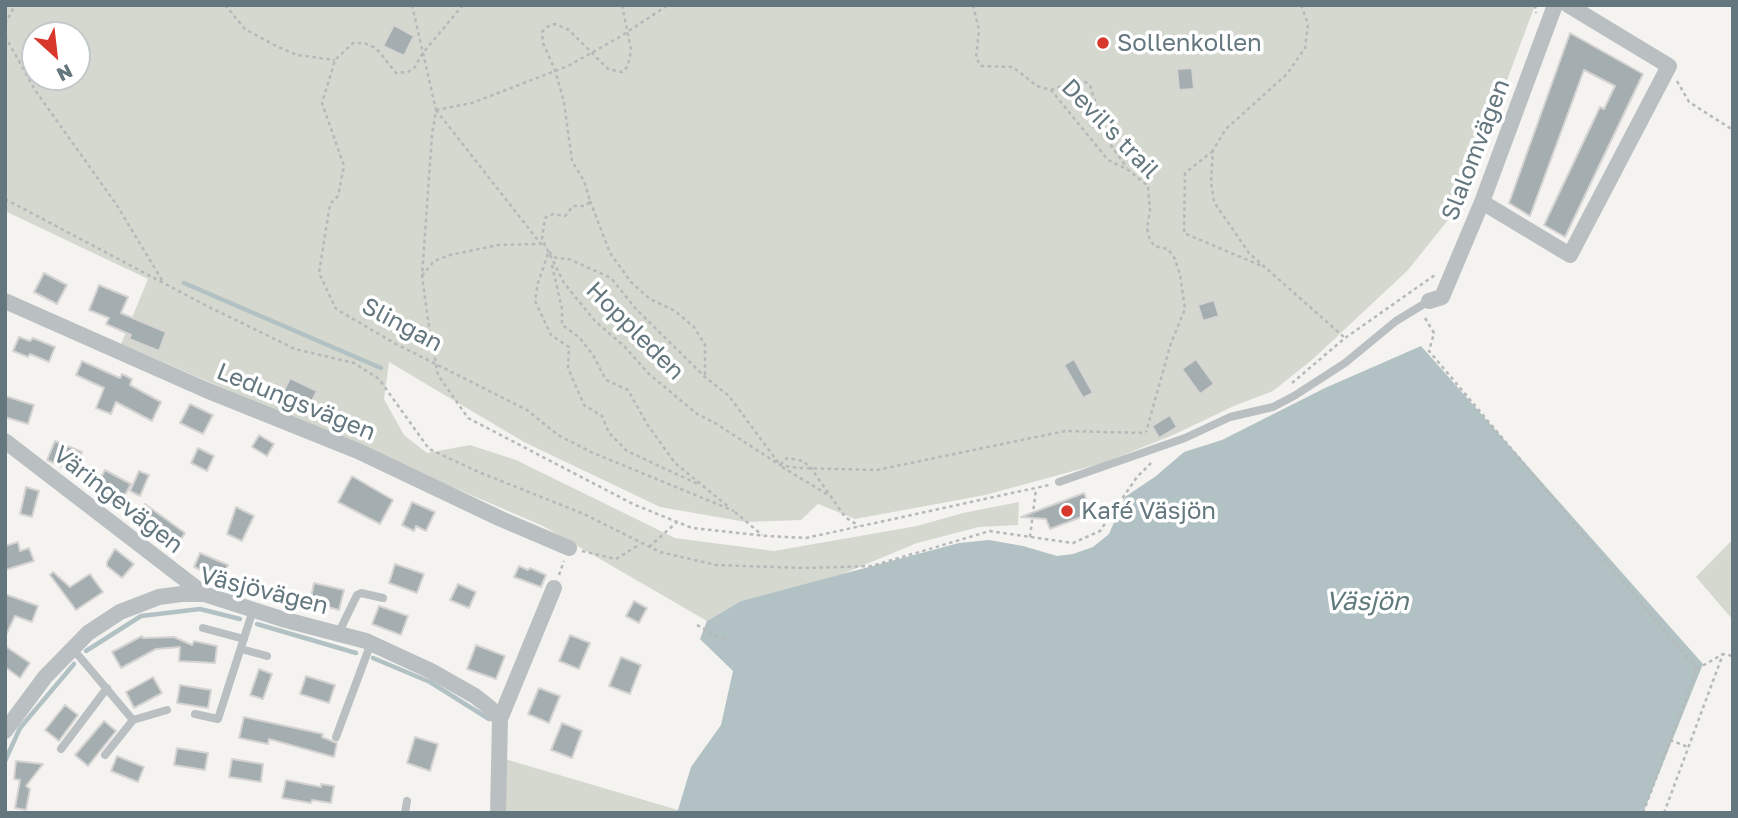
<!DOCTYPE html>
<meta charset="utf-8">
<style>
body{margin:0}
#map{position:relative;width:1738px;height:818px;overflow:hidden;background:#f4f3f0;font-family:"Golos Text",sans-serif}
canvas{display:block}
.frame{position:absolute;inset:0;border:7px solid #64777f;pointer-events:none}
.north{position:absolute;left:21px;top:21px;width:70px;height:70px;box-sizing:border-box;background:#fff;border:2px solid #c1c9cc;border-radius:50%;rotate:153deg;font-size:19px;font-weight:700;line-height:28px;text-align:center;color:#64777f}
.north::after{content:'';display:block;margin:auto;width:24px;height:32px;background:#d8372c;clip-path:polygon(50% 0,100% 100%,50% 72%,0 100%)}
</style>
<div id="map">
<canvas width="1738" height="818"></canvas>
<div class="frame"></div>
<div class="north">N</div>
</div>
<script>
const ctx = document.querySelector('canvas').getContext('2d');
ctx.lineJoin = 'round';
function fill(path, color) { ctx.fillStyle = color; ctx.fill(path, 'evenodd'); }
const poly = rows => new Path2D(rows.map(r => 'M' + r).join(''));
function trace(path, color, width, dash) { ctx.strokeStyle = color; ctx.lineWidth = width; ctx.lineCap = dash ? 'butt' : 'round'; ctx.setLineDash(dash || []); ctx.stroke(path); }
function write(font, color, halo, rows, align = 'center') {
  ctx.font = font + ' "Golos Text",sans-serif'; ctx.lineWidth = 7; ctx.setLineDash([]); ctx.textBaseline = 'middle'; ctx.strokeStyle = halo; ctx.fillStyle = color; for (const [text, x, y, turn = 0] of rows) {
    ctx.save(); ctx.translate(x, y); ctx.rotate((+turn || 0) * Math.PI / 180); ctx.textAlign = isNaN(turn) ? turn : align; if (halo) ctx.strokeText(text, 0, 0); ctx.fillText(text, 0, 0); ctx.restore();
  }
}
const green = poly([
 [5,5,1535,5,1476,164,1448,220,1408,270,1313,359,1273,391,1234,406,1173,435,1103,463,985,495,855,519,818,504,801,520,746,522,660,507,524,442,389,362,384,399,404,435,427,453,470,445,516,460,675,538,774,551,917,526,963,513,1019,502,1018,525,979,527,917,543,840,575,741,601,707,621,543,526,121,344,148,279,5,211],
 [35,35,77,35,77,77,35,77],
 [1733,539,1733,620,1696,577],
 [505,759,678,810,673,813,506,813]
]);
const water = poly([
 [1421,346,1703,664,1643,813,673,813,678,810,691,767,721,725,733,671,700,639,707,621,741,601,959,543,989,540,1023,546,1057,556,1073,554,1093,547,1109,534,1125,497,1156,476,1184,452,1222,440,1325,388]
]);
const stream = poly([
 [184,283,381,368],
 [257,624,356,653],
 [86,651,141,616,200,609,240,619],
 [373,658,430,682,489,719],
 [5,761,20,728,74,664]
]);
const building = poly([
 [394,25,414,36,404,56,383,46,394,25],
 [1570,33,1643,74,1565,237,1544,225,1600,107,1604,109,1615,86,1584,70,1530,216,1509,203,1570,33],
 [1192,68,1194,89,1179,90,1177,69,1192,68],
 [44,273,67,285,57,304,34,292,44,273],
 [99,285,128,297,121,313,166,332,159,351,129,339,131,335,106,324,109,318,89,310,99,285],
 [1214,300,1219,316,1203,321,1198,305,1214,300],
 [19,337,30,341,33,338,55,347,49,362,30,354,28,357,13,351,19,337],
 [1074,359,1093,393,1083,398,1064,365,1074,359],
 [1196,359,1214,384,1200,394,1182,369,1196,359],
 [82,361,120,378,122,374,132,379,130,385,161,402,152,421,116,402,111,414,96,408,104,388,76,375,82,361],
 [290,378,317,391,309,407,302,404,299,409,280,399,290,378],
 [5,396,34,405,28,424,5,417,5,396],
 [190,404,213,415,203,434,180,423,190,404],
 [1170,415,1177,427,1159,438,1152,426,1170,415],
 [259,435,274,444,267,456,252,447,259,435],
 [55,441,82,452,73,472,47,460,55,441],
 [198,448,214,456,207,471,191,463,198,448],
 [105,470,131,484,120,504,94,490,105,470],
 [139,471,149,475,140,496,130,491,139,471],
 [352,476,393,500,380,524,338,502,352,476],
 [26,487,39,491,32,517,20,514,26,487],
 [1084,493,1092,513,1050,529,1046,519,1021,517,1084,493],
 [412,502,435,512,426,531,416,526,414,531,402,525,412,502],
 [145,504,185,533,176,547,134,521,145,504],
 [236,507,254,516,242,541,227,534,236,507],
 [18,542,20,551,29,548,34,561,5,570,5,546,18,542],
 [115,549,134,564,122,578,107,566,107,562,115,549],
 [200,553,228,565,221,579,194,567,200,553],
 [395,564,424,574,417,593,389,583,395,564],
 [519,566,528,570,530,568,546,575,541,587,514,577,519,566],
 [53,572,70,587,90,574,103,592,76,610,50,575,53,572],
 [314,583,344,590,339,610,310,602,314,583],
 [458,584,476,592,469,608,450,600,458,584],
 [5,594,38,606,32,622,15,616,5,637,5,594],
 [634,601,647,608,639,623,626,616,634,601],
 [379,606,408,616,401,635,372,624,379,606],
 [570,635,590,643,579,669,559,661,570,635],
 [142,636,143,638,174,637,192,645,194,641,217,646,215,663,179,661,180,647,156,649,121,668,112,652,142,636],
 [476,645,505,656,496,679,467,669,476,645],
 [5,646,30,663,20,678,5,667,5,646],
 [621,657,641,665,630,694,609,686,621,657],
 [259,669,272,674,263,699,250,695,259,669],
 [306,676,335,685,329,703,300,694,306,676],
 [153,677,162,693,134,708,126,692,153,677],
 [180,685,211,690,208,708,177,703,180,685],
 [539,688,560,696,549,723,528,714,539,688],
 [65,705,78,715,59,741,45,730,65,705],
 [244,717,323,734,322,737,337,743,334,757,269,739,268,744,239,738,244,717],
 [104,721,116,731,88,766,75,755,104,721],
 [562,723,582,731,572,758,551,750,562,723],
 [415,737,438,744,430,771,407,763,415,737],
 [177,748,208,753,205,770,174,765,177,748],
 [117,756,144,767,138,782,111,771,117,756],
 [232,759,263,764,261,782,229,777,232,759],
 [16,761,43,764,26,786,30,789,26,810,15,808,20,780,14,779,16,761],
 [286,780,321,787,321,784,334,786,331,803,312,800,311,803,282,798,286,780]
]);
const path = poly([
 [225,5,245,29,276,46,297,55,335,60],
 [412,5,436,110,432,135,422,276,429,327,438,375,468,418,633,504,692,528,767,536,806,538,1049,485],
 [463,5,422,54,415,67,408,72,396,73,376,48,364,43,353,43,335,60,322,103,344,166,338,196,330,204,319,273,336,309,396,344,527,410,558,435,591,452,734,511],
 [622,5,631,50,628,66,622,72,608,69,569,30,555,24,547,27,542,32,543,43,555,70,564,102,572,161,584,181,590,201,586,206,573,206,565,216,553,214,545,218,542,239,564,283,595,321,624,346,649,374,697,414,715,423,780,465,799,468,877,470,1065,431,1146,433],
 [973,5,979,30,976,58,981,66,1013,67,1037,86,1051,90,1108,160,1127,169,1148,186,1150,211,1147,228,1149,237,1154,246,1168,249,1175,259,1180,275,1185,309,1171,343,1146,432],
 [1301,5,1308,24,1305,48,1287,74,1226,129,1213,150,1211,182,1214,202,1249,253,1345,338],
 [1535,5,1536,13],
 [5,24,15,5],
 [5,36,35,90,116,204,162,280],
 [1677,81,1689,102,1733,130],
 [1051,90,1066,84,1084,81,1090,85,1106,138,1127,168],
 [436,110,544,248],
 [436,110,472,103,568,66,618,38,668,5],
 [1213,151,1185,173,1184,233,1264,267],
 [5,199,205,305,295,349,354,363,379,379,429,449,481,473,584,514,660,552,716,565,804,568,872,566,990,531,1073,543,1100,531,1137,477,1151,463],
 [590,201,610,253,631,282,650,299,675,311,694,327,705,345,705,377],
 [549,252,556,258,569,259,611,278,636,309,705,377,729,396,780,465,787,458,803,461,811,468,845,517,859,526],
 [548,254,538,283,535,301,551,335,569,347,568,368,584,405,602,416,609,433,627,451,700,485],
 [552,265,562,309,562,325,579,337,593,355,606,380,628,390,647,424,675,463,730,508],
 [422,276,434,261,450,255,498,245,539,244],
 [1425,318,1434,333,1429,351,1697,669,1643,813],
 [1292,383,1345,338,1435,275],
 [782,467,830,496],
 [735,512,762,535],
 [1030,537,1036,489],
 [649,547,677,522],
 [582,551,616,559,640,544],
 [559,575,564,561],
 [697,625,728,642],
 [1697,669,1723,654],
 [1670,740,1688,747],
 [1664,813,1723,654,1733,656]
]);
const service = poly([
 [1059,482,1185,438,1230,417,1273,407,1294,396,1345,363,1396,321,1429,301],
 [203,628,244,639],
 [338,634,357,595,361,593,383,598],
 [73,649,133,720],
 [241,649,267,656],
 [195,714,218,719,253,610],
 [336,737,371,643],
 [61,749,107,688],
 [105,755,133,720,167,710],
 [405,813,407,801]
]);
const minor = poly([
 [1482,202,1570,255,1669,66,1568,5],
 [5,301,206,390,358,451,501,519,569,548],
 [1429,301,1442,297,1482,202,1555,5],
 [5,441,204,594],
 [5,731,45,677,88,633,120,612,159,597,181,594,204,594,282,619,366,641,431,671,475,696,489,707,500,719],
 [498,813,500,719,554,588]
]);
const markers = [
 [1103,43,7,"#d8372c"],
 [1067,511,7,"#d8372c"]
];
const poiNames = [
 ["Sollenkollen",1117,43],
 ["Kafé Väsjön",1081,511]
];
const streetNames = [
 ["Devil's trail",1110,129,46],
 ["Slalomvägen",1476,150,-69],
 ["Slingan",402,325,28],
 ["Hoppleden",635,331,45],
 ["Ledungsvägen",296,402,22],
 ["Väringevägen",118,500,38],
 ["Väsjövägen",264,591,14]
];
const waterNames = [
 ["Väsjön",1367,602]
];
fill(green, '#d4d8cf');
fill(water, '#b2c1c3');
trace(stream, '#b2c1c3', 4.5);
fill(building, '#a4adb0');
trace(building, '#d5d4d2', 2);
trace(path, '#b5b9ba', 2.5, [3.5, 3.5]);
trace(service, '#bac0c2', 8);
trace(minor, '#bac0c2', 16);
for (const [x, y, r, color] of markers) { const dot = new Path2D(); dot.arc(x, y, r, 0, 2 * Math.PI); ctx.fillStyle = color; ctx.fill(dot); trace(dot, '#fff', 2.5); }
write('24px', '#64777f', '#fff', poiNames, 'left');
write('24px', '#64777f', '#fff', streetNames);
write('italic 26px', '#607a7d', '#fff', waterNames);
</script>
